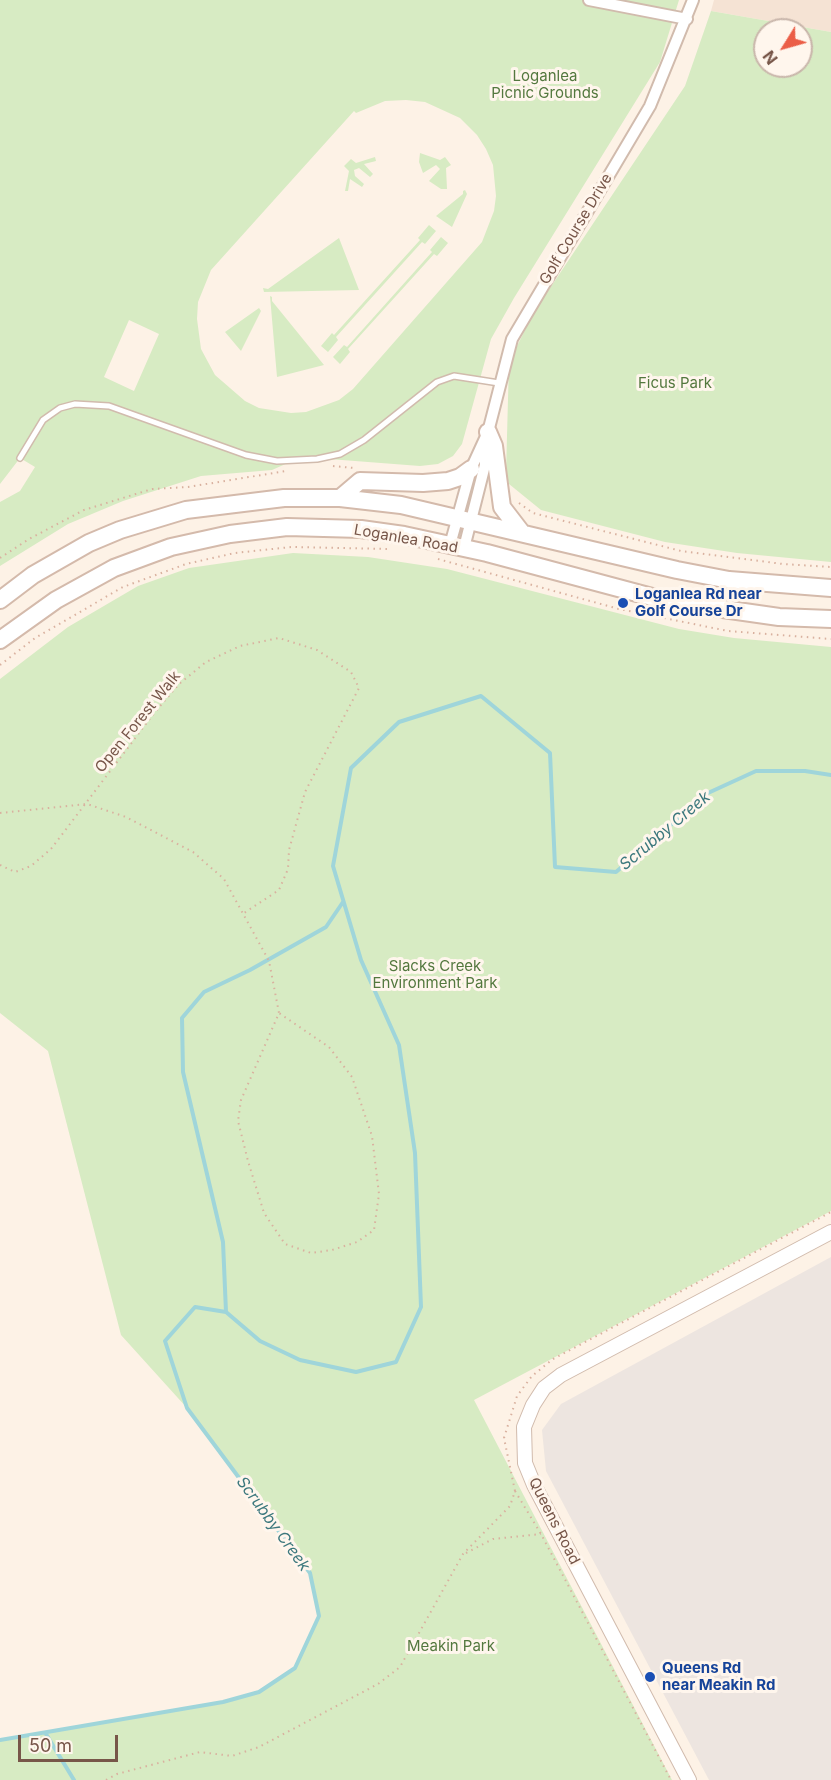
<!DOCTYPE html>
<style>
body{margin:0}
#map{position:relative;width:831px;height:1780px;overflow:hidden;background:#fdf2e6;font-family:Inter,sans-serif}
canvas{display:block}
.north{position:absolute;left:753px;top:18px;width:60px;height:60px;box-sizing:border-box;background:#fff6ed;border:2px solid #c9b6ab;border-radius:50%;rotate:233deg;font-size:16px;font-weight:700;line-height:24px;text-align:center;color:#775649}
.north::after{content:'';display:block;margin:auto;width:21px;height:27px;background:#eb5e47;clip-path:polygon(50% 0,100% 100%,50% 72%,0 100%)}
.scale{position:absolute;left:18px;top:1735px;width:100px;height:27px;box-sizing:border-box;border:3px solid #775649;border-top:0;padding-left:8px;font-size:18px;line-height:21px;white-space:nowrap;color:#775649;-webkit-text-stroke:4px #fff6ed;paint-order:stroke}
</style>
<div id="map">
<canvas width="831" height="1780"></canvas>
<div class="north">N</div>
<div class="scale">50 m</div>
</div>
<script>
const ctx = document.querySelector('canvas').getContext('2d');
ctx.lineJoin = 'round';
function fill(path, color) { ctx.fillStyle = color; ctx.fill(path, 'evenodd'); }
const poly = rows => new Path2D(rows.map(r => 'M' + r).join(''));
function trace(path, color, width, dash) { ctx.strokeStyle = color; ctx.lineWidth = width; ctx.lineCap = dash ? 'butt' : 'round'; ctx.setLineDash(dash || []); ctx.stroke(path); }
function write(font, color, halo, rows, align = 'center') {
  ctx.font = font + ' Inter,sans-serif'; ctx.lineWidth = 6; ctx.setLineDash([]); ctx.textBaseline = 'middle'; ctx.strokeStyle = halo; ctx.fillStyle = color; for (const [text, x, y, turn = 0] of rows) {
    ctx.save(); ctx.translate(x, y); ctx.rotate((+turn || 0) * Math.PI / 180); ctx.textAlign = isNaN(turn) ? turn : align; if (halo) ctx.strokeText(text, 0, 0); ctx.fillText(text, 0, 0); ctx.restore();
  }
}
const residential = poly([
 [714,0,831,0,831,32,711,11]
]);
const industrial = poly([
 [831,1257,831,1780,709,1780,546,1471,542,1430,561,1404]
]);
const green = poly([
 [0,0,679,0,660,62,514,298,491,339,462,444,453,456,438,464,420,466,329,459,290,462,272,470,201,476,123,501,68,524,0,566,0,502,20,491,35,467,20,458,0,484],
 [406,100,425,102,460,118,477,135,486,149,493,165,496,196,494,211,482,242,353,389,339,400,306,412,291,413,259,408,245,401,215,375,201,349,197,319,198,302,211,270,354,111,356,113,385,101],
 [129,320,159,334,134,391,104,377],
 [711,11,831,32,831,562,737,553,665,542,541,510,509,484,506,473,509,362,534,312,685,86],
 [765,30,801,30,801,66,765,66],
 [420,153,440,160,445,157,451,165,446,168,447,189,441,189,429,181,440,169,436,165,423,173,419,162],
 [375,157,376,161,364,164,373,174,370,177,359,168,354,170,355,176,364,184,362,187,350,179,348,191,345,191,349,171,344,166,351,159,356,163],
 [463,191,465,190,467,194,452,227,436,216,463,194],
 [429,225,436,231,425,244,422,242,336,337,338,340,328,352,321,346,332,333,334,335,420,240,418,238],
 [441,237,448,243,437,256,434,254,348,349,350,352,340,364,333,357,344,345,347,347,432,252,430,250],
 [339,238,359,290,264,292,263,288,268,289],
 [270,296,272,297,272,301,324,365,277,377],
 [259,308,261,311,241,351,225,332],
 [293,553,368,557,447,569,679,629,734,638,831,647,831,1211,474,1400,672,1780,0,1780,0,1740,223,1702,259,1692,295,1668,319,1617,310,1573,187,1408,121,1335,48,1051,0,1013,0,679,68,627,138,586,189,568]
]);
const stream = poly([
 [226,1312,223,1242,183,1072,182,1018,204,992,250,970,326,927,343,902],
 [46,1734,74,1780],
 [0,1740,223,1702,259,1692,295,1668,319,1616,310,1573,187,1408,165,1341,195,1307,226,1312,260,1341,300,1360,356,1372,396,1362,421,1307,415,1153,399,1045,361,960,333,866,351,768,399,722,481,696,550,753,555,867,616,872,708,793,756,771,805,771,831,775]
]);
const path = poly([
 [333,466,354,468],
 [519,503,533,513,681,551,783,564,831,567],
 [0,558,29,539,84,510,152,489,188,487,286,471],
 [438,559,619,609,669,619,728,631,831,639],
 [0,665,35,638,123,587,186,564,235,553,291,547,388,549],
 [0,813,87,804,126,817,193,852,224,879,269,961,279,1013,241,1100,238,1121,248,1161,264,1213,285,1244,311,1253,332,1250,357,1242,374,1230,379,1194,372,1136,352,1077,329,1047,279,1013],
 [0,865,15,872,31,866,51,849,155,712,179,684,206,662,240,646,279,638,317,650,351,672,359,688,305,792,289,850,288,869,279,890,244,913],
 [515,1491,541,1534,671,1780],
 [466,1553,493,1539,541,1534],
 [106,1780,117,1774,200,1752,232,1756,259,1747,378,1684,400,1667,463,1554,510,1506,515,1491,504,1438,517,1396,532,1376,553,1359,831,1212]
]);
const service = poly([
 [20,458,43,420,60,408,75,404,109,406,246,455,277,461,317,459,340,454,364,440,437,382,454,376,499,383]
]);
const minor = poly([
 [589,0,687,19],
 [450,545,471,469,488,432,512,339,650,106,693,0],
 [464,548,485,465,484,446]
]);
const tertiary = poly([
 [689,1780,534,1485,525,1463,524,1427,533,1405,544,1388,561,1375,831,1232]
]);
const secondary = poly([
 [488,432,494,446,502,507,522,533],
 [340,498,360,481,423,483,448,481,460,477,471,469],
 [0,600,33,575,89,543,120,530,186,510,284,498,340,498,401,505,677,570,729,580,831,588],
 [0,640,56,600,114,568,171,547,230,534,287,527,361,529,404,535,487,553,667,601,779,617,831,619]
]);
const markers = [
 [623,603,6,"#1a4fb4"],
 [650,1677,6,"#1a4fb4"]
];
const parkNames = [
 ["Loganlea",545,76],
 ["Picnic Grounds",545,93],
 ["Ficus Park",675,383],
 ["Slacks Creek",435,966],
 ["Environment Park",435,983],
 ["Meakin Park",451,1646]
];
const streetNames = [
 ["Golf Course Drive",576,229,-59],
 ["Loganlea Road",406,539,10],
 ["Open Forest Walk",138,722,-51],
 ["Queens Road",554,1521,63]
];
const transitNames = [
 ["Loganlea Rd near",635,594],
 ["Golf Course Dr",635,611],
 ["Queens Rd",662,1668],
 ["near Meakin Rd",662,1685]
];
const waterNames = [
 ["Scrubby Creek",665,831,-40],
 ["Scrubby Creek",273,1524,54]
];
fill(residential, '#f5e3d4');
fill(industrial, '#ede5e0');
fill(green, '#d7ebc3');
trace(stream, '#9fd5da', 4);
trace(service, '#d1bbad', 8);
trace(minor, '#d1bbad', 14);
trace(tertiary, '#d1bbad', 16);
trace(secondary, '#d4baab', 20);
trace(path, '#d9b19f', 2, [1.5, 4.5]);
trace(service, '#fff', 5);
trace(minor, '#fff', 10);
trace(tertiary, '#fff', 14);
trace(secondary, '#fff', 16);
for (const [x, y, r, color] of markers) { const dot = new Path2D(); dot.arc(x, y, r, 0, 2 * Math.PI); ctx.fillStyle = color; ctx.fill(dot); trace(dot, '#fff6ed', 2); }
write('15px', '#53783e', '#fff6ed', parkNames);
write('15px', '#775649', '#fff6ed', streetNames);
write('bold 15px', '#164399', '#fff6ed', transitNames, 'left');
write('italic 16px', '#3c787d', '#fff6ed', waterNames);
</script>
